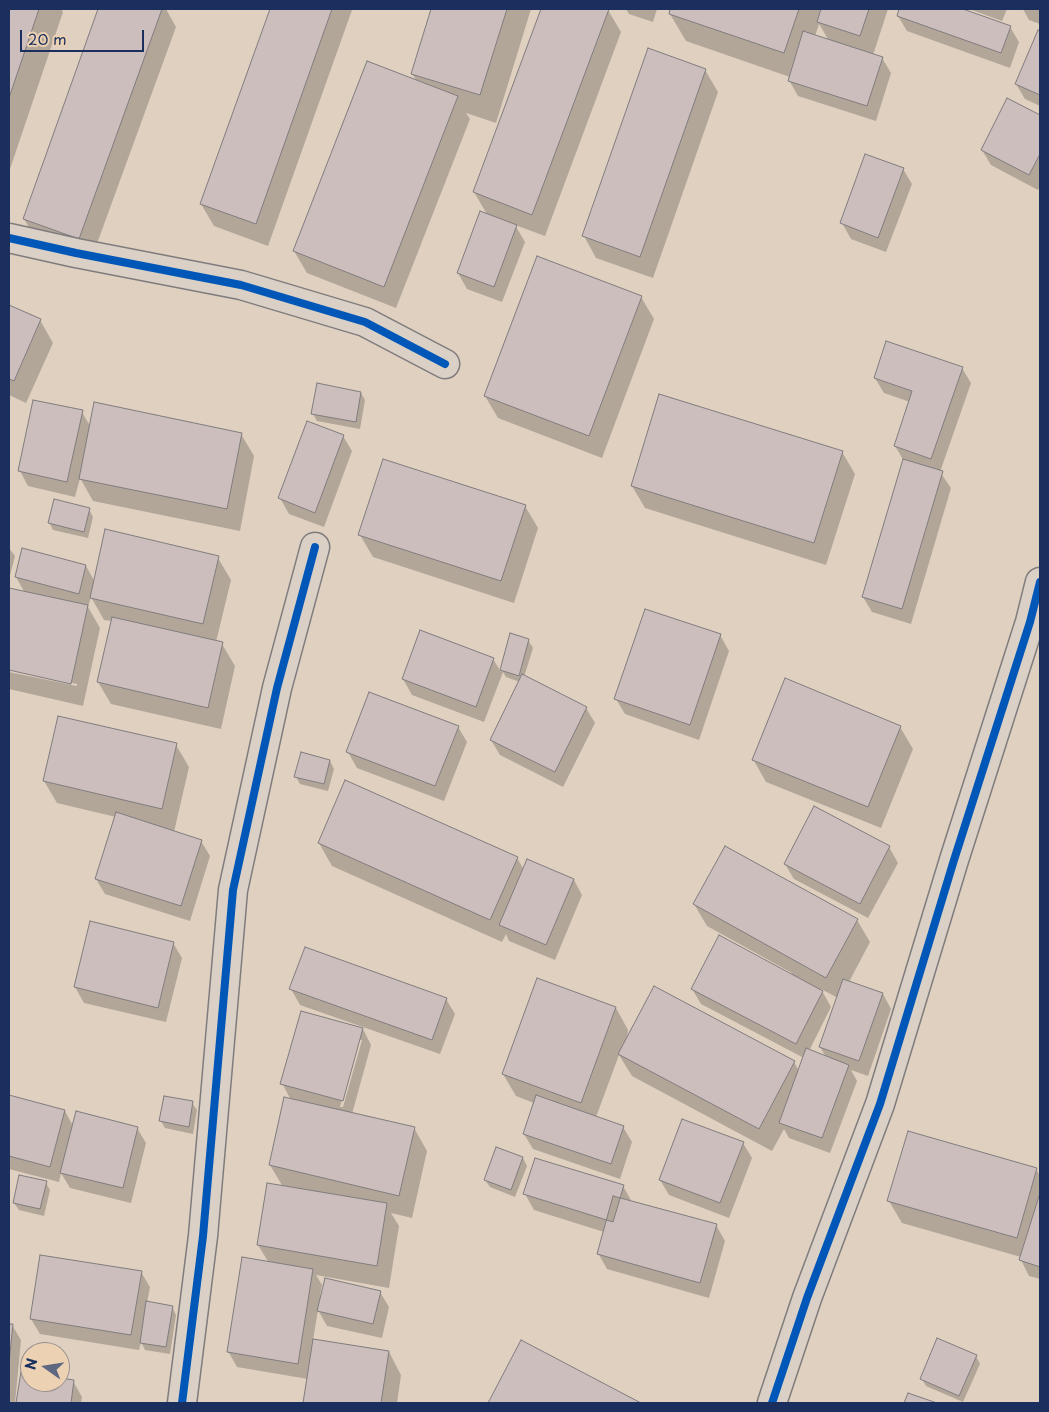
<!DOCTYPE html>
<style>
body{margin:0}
#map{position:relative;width:1049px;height:1412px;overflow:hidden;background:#dfd0c0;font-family:"Playpen Sans",sans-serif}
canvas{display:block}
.frame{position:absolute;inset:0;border:10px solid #1b2f5e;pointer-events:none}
.north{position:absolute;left:20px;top:1342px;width:50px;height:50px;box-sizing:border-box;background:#ecd1b3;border:1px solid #989091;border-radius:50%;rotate:283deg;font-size:14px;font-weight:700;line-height:20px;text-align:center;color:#1b2f5e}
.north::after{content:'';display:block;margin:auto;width:18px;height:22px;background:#606780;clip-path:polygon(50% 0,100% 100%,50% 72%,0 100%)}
.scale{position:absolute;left:20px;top:30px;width:124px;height:22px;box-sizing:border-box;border:2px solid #1b2f5e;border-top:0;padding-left:6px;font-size:15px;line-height:18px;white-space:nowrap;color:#1b2f5e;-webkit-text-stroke:4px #ecd1b3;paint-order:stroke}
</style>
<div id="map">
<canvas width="1049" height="1412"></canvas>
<div class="frame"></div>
<div class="north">N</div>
<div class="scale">20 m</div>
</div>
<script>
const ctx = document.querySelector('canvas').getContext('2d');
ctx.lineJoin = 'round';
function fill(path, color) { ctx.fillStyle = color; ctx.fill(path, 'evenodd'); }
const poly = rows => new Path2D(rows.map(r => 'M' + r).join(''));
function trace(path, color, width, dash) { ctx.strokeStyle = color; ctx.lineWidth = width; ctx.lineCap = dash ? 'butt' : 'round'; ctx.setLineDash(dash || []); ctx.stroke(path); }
const shadow = poly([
 [9,9,61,9,63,12,9,172],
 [100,9,166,9,176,27,91,260,37,241,24,219],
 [271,9,352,10,268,246,214,226,201,204],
 [432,9,531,9,496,123,466,113,470,119,396,308,307,273,294,251,417,81,412,74],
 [543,9,605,9,608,10,621,32,545,236,515,225,525,242,502,302,467,289,458,273,488,216,474,192],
 [626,9,657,9,653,22,629,14],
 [672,9,888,9,873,55,882,58,891,73,876,121,798,96,789,80,790,77,686,41,670,14],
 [819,24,821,27,829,41,815,36],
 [901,9,959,9,1010,27,1019,42,1010,68,907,31,898,16],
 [969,9,1007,9,1002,21],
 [1023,9,1040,9,1040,24,1029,20],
 [1039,32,1040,33,1040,106,1025,99,1016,84],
 [705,70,718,92,653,278,596,258,584,236],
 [1008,100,1040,116,1040,186,1038,190,991,165,982,150],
 [903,169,912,184,886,252,851,239,842,223],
 [641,297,654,319,602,458,498,418,485,396],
 [9,306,40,320,53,343,26,403,9,395],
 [962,368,971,383,940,472,951,488,911,624,872,612,863,597,904,461,895,446,910,402,884,393,875,378],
 [361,393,365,400,360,429,317,421,313,414],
 [82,412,90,426,241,434,254,456,240,531,93,501,80,478,75,497,28,486,20,471],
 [343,436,352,451,324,527,289,514,280,498],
 [842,452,855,474,826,565,645,508,632,486],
 [525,506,538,528,514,603,373,557,360,535],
 [89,509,93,517,88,538,53,530,49,522],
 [9,548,15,556,9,579],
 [218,558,231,580,216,642,222,644,235,666,221,729,111,704,98,682,112,621,104,620,91,597,88,607,100,628,83,706,9,689,9,672,77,686,77,684,9,669,9,589,25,593,16,577,86,566,95,582],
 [511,635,528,640,533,648,524,677,586,708,595,723,563,787,500,755,491,740,520,682,506,677,503,672,484,722,412,695,403,679,493,659,501,672],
 [720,635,729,651,699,740,625,714,616,699],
 [458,727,467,742,444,801,357,768,348,752],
 [900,727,913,749,881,828,766,782,753,759],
 [176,745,189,767,174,832,201,841,210,856,190,921,105,894,96,879,116,817,57,803,44,781],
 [330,761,334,769,328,791,300,784,296,777],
 [319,843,517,858,524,870,574,880,582,895,555,960,509,941,506,934,502,942,332,866],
 [889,847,898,863,868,918,794,879,785,864],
 [694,904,857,920,870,942,849,982,883,994,891,1009,868,1076,851,1070,857,1081,830,1153,789,1138,784,1129,772,1151,632,1076,619,1055,596,1117,623,1127,632,1142,620,1179,533,1149,524,1134,534,1103,516,1096,503,1074,538,980,616,1008,628,1030,627,1039,794,1062,799,1071,804,1058,701,1004,692,989,791,975,792,973,707,926],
 [821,989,838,998,820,1047,826,1057,809,1051,831,1007],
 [173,943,182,958,166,1022,84,1003,75,987],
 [291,989,446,999,455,1014,440,1054,300,1005],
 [363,1029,371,1045,352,1114,414,1128,427,1151,412,1218,391,1213,399,1226,389,1288,316,1275,322,1285,320,1295,380,1292,389,1307,382,1338,327,1326,318,1310,313,1340,389,1352,401,1375,397,1403,304,1403,308,1379,237,1367,228,1351,269,1263,258,1245,283,1187,270,1165,291,1100,282,1083],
 [359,1040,362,1040,343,1107,340,1107],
 [9,1096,65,1111,73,1126,137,1128,146,1143,131,1203,70,1188,61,1173,59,1182,9,1169],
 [192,1103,197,1110,193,1134,165,1128,161,1121],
 [743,1143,752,1158,729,1218,669,1195,660,1180],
 [496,1149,523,1158,527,1166,515,1197,490,1187,485,1180],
 [1036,1169,1040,1176,1040,1279,1029,1276,1021,1260,1021,1257,902,1223,889,1201],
 [46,1183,50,1190,44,1216,19,1210,14,1203],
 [623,1186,632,1202,716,1225,725,1241,709,1298,607,1269,598,1253,604,1232,534,1210,525,1194],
 [141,1272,150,1287,147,1303,172,1307,176,1315,170,1354,145,1350,141,1342,139,1350,40,1334,31,1319],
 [9,1325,12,1325,21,1340,15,1403,9,1403],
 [522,1341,638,1403,489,1403],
 [976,1356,980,1364,963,1402,926,1386,922,1379],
 [22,1374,30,1375,30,1382,60,1382,60,1379,73,1381,82,1397,81,1403,18,1403]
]);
const building = poly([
 [9,9,39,9,9,98,9,9],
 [98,9,162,9,79,239,23,219,98,9],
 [270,9,332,9,256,224,200,204,270,9],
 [431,9,507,9,480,95,411,74,431,9],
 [541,9,609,9,532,215,473,192,541,9],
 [670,9,799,9,784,53,669,14,670,9],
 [821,9,869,9,860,36,817,22,821,9],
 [899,9,963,9,1011,26,1001,53,897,16,899,9],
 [1038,30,1040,31,1040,95,1015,84,1038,30],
 [803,31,883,57,867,106,788,81,803,31],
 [648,48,706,69,640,257,582,236,648,48],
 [367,61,458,96,384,287,293,251,367,61],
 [1007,98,1040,115,1040,154,1029,175,981,150,1007,98],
 [865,154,904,168,878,238,840,223,865,154],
 [480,211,517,225,494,287,457,273,480,211],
 [537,256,642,296,589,436,484,396,537,256],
 [9,305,41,319,14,381,9,379,9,305],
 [886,341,963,367,931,459,894,446,912,391,874,378,886,341],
 [317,383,361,392,356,422,311,414,317,383],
 [659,394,843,451,814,543,631,486,659,394],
 [33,400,83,410,67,482,18,471,33,400],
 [94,402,242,433,227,509,79,479,94,402],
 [307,421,344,435,315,513,278,498,307,421],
 [383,459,526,505,501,581,358,535,383,459],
 [903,459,943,471,902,609,862,597,903,459],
 [54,499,90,508,84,532,48,523,54,499],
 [105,529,219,556,203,624,90,598,105,529],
 [22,548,86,565,79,594,15,577,22,548],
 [9,588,88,605,71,684,9,670,9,588],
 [645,609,721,634,690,725,614,699,645,609],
 [112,617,223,642,208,708,97,682,112,617],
 [420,630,494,658,476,707,402,679,420,630],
 [510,633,529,639,519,676,500,670,510,633],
 [522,674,587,707,555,772,490,740,522,674],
 [785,678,901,726,868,807,752,760,785,678],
 [369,692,459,726,435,786,346,752,369,692],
 [58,716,177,743,162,809,43,781,58,716],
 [301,752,330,760,324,784,294,777,301,752],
 [345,780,518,857,490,920,318,843,345,780],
 [814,806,890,846,860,904,784,864,814,806],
 [116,812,202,840,181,906,95,879,116,812],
 [725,846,858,919,826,978,693,904,725,846],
 [527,859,574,879,546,945,499,925,527,859],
 [90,921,174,942,158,1008,74,987,90,921],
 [719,935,823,991,796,1044,691,989,719,935],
 [305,947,447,998,432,1040,289,989,305,947],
 [537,978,616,1007,581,1103,502,1074,537,978],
 [843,979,883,993,859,1061,819,1047,843,979],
 [654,986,795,1061,759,1129,618,1054,654,986],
 [301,1011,363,1028,343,1101,280,1084,301,1011],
 [806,1048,849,1065,822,1138,779,1123,806,1048],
 [9,1095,65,1110,50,1167,9,1156,9,1095],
 [536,1095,624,1126,611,1164,523,1134,536,1095],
 [164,1096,193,1101,189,1127,159,1121,164,1096],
 [284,1097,415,1127,399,1196,269,1165,284,1097],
 [76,1111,138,1127,123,1188,60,1173,76,1111],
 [682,1119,744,1142,720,1203,659,1180,682,1119],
 [908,1131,1037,1168,1017,1238,887,1201,908,1131],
 [496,1147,523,1157,511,1190,484,1180,496,1147],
 [535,1158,624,1185,613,1222,523,1194,535,1158],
 [19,1175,47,1181,40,1209,13,1203,19,1175],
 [267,1183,387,1203,377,1266,257,1245,267,1183],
 [1040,1193,1040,1267,1019,1260,1040,1193],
 [613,1196,717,1224,700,1283,597,1254,613,1196],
 [40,1255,142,1271,131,1335,30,1319,40,1255],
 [242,1257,313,1269,298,1364,227,1352,242,1257],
 [325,1278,381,1291,373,1324,317,1311,325,1278],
 [146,1301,173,1306,166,1347,140,1343,146,1301],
 [9,1324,13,1324,9,1363,9,1324],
 [937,1338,977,1355,959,1396,920,1379,937,1338],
 [313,1339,389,1351,381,1403,303,1403,313,1339],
 [521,1340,641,1403,488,1403,521,1340],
 [21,1372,30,1374,30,1382,60,1382,60,1378,74,1380,71,1403,16,1403,21,1372],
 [908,1393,937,1403,904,1403,908,1393]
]);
const street = poly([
 [9,238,76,253,241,285,365,322,445,364],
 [182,1403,203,1236,233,890,277,688,315,547],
 [772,1403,807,1298,880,1104,954,860,1030,622,1040,582]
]);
const cycleway = poly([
 [9,238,76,253,241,285,365,322,445,364],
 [182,1403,203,1236,233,890,277,688,315,547],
 [772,1403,807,1298,880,1104,954,860,1030,622,1040,582]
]);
fill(shadow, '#0003');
fill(building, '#ccbebc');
trace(building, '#7f7c7e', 1);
trace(street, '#7f7c7e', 31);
trace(street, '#dad0c5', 28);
trace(cycleway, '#0057b8', 8);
</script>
